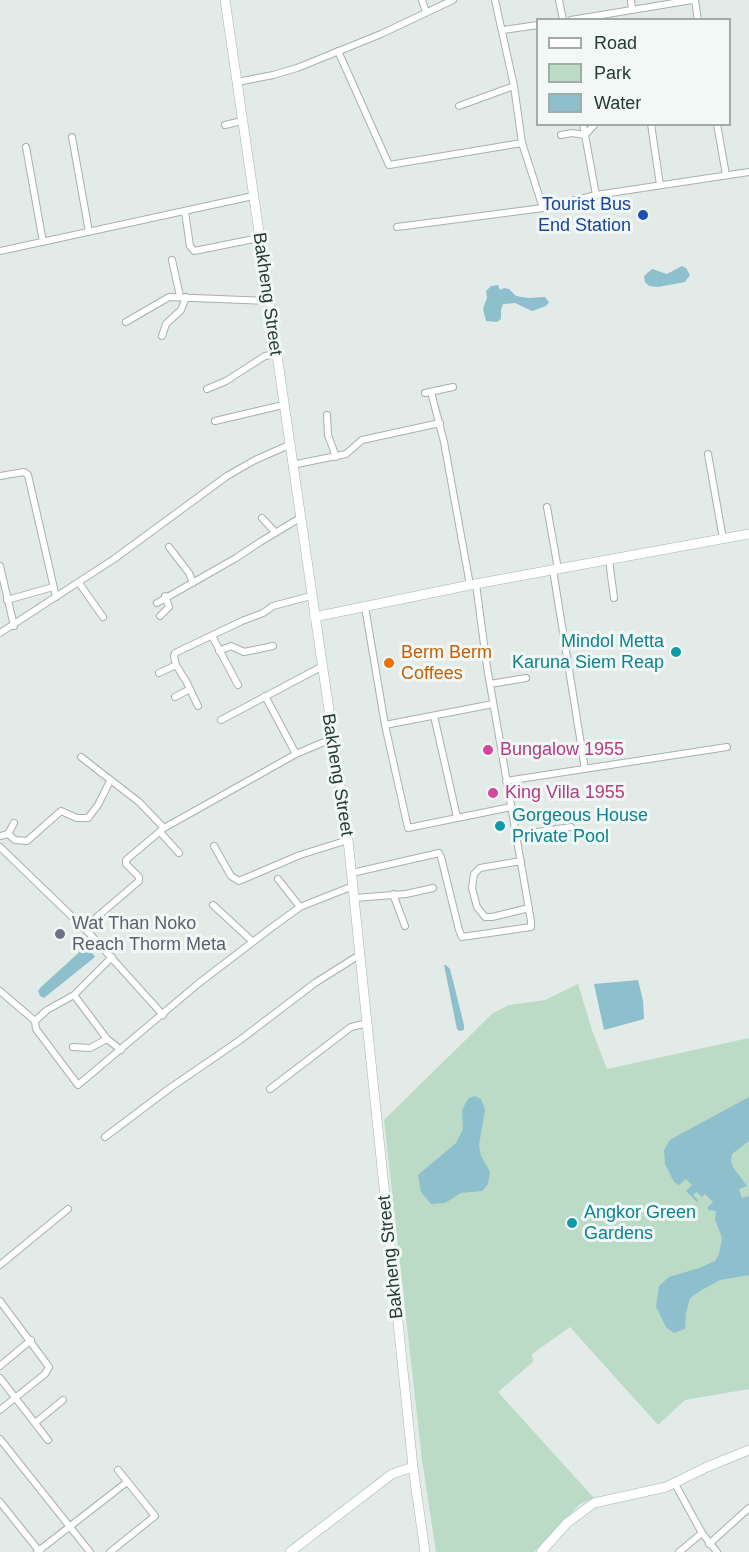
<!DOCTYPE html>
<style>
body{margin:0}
#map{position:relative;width:749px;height:1552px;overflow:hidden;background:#e2ebe7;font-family:Helvetica,sans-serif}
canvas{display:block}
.legend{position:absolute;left:536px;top:18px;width:195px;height:108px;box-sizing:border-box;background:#f2f8f5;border:2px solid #9faca8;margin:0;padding:8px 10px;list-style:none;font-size:18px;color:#233a35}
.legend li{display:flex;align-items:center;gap:12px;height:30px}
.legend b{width:30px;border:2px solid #9faca8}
</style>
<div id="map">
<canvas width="749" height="1552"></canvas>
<ul class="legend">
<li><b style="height:8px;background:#fff"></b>Road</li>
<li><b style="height:16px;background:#bcdbc6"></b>Park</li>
<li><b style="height:16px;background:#8dbfcc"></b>Water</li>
</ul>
</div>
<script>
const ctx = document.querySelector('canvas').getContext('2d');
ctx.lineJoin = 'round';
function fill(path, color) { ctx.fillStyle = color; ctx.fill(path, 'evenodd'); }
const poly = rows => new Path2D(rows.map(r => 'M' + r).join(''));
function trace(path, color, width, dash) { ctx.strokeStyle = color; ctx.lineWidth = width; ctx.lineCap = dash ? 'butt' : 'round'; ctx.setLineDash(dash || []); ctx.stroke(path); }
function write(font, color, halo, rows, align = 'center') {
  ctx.font = font + ' Helvetica,sans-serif'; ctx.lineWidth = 6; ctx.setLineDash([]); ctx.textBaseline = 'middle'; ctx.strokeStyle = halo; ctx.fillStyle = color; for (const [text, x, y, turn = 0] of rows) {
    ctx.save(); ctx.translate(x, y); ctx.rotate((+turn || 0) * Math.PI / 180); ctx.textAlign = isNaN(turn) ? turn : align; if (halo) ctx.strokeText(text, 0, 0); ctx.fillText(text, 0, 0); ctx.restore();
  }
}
const green = poly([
 [578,984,592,1030,607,1069,749,1038,749,1389,685,1400,658,1425,570,1327,532,1354,533,1362,498,1392,594,1498,580,1504,534,1552,436,1552,422,1460,384,1120,493,1013,509,1005,545,1000]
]);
const water = poly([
 [682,266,686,268,690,275,685,282,658,287,649,286,645,282,644,276,652,269,667,274],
 [498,285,500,290,504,288,509,289,516,296,528,298,545,297,549,302,546,306,532,311,515,303,503,304,501,310,501,319,497,322,486,321,483,309,487,298,486,291,491,286],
 [85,947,90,950,95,957,44,998,40,996,38,991,41,987],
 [444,965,446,965,450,969,464,1025,464,1030,459,1031,457,1029],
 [638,980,643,1001,644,1019,604,1030,594,984],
 [475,1096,481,1099,485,1110,479,1145,481,1156,490,1172,488,1184,482,1191,461,1193,445,1203,431,1204,421,1192,418,1175,456,1143,463,1129,462,1111,465,1104,469,1098],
 [749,1097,749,1141,732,1154,731,1161,733,1167,747,1186,739,1189,742,1198,749,1196,749,1275,720,1280,700,1291,690,1298,686,1313,685,1329,674,1333,666,1327,656,1307,659,1286,669,1277,699,1268,715,1261,719,1254,722,1238,715,1219,716,1211,711,1210,710,1211,707,1208,713,1202,705,1194,702,1197,697,1192,693,1195,698,1200,697,1202,686,1191,692,1185,686,1179,679,1185,674,1182,665,1164,664,1150,670,1140,675,1137]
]);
const street = poly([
 [422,0,426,12],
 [495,0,514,86,522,143,543,208],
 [559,0,563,20],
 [631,0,632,10],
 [695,0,698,20],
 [571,20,692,0],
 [503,30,538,25],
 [338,51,389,165,522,143],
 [237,82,273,75,297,68,381,34,453,0],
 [459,106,514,86],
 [583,124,596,195],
 [651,124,660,185],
 [717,124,726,175],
 [225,125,242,121],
 [561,135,572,133,585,135,595,124],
 [72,137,89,232],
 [26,147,43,242],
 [185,212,190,246,194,251,259,238],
 [397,227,543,208,596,195,749,172],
 [0,251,253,196],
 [172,260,180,296],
 [126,322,169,297,268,301],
 [162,336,166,324,181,310,186,297],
 [207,389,226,381,265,356,276,354],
 [431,392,444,442,470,585],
 [425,393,453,387],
 [327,415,328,435,336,457],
 [215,421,283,405],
 [708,454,723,539],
 [292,465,346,454,362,440,440,423],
 [0,476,24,472,28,475,56,597],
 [547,507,558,569],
 [262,518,275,532],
 [169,547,189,573,193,583],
 [609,560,614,598],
 [0,566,14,626],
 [553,570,585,769],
 [79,583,103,617],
 [7,600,53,587],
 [157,603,236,558,260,542,300,518],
 [365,607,385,725,408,828,511,807],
 [160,616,169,607,165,596],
 [0,633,114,559,227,476,255,460,289,445],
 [212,636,238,685],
 [219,651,231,646,244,652,273,646],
 [159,673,176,665],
 [490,684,526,678],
 [265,696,296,754],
 [175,697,190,689],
 [198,706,186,681,176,665,174,656,175,653,242,621,263,613,273,606,311,596],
 [434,716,457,817],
 [221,720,321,667],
 [385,725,493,704],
 [81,757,139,802,164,828],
 [506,781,727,747],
 [160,832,179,853],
 [8,834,15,840,27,841,61,811,77,818,88,818,98,805,110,781],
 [517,835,571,827],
 [0,836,8,834,14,823],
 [214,846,231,876,239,881,300,855,348,840],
 [0,847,90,934,163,1015],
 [521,861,480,868,474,874,472,888,477,907,485,917,492,917,529,908],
 [352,873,439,853,441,857,459,930,462,937,531,927,531,921,487,667,476,584],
 [278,879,300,907],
 [393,894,405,926],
 [355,898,406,894,433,888],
 [213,905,252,941],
 [84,928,139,881,139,877,126,864,126,860,164,828,296,754,331,739],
 [0,991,35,1021,36,1029,78,1085,199,983,271,928,300,907,353,886],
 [74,995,107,1039,121,1050],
 [35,1021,47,1010,74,995,112,957],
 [73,1047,90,1048,107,1039],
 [270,1089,351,1027,368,1023],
 [105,1137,170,1088,240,1040,315,983,361,954],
 [0,1265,68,1209],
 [0,1301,49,1367,45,1374,0,1410],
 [0,1366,31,1340],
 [0,1378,48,1440],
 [35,1423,63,1400],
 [0,1439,90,1552],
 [675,1484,702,1533,717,1552],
 [0,1502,40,1552],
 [709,1544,749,1508],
 [37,1552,127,1482],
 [110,1552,155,1516,118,1470],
 [679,1552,702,1533]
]);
const secondary = poly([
 [225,0,348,840,413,1467,425,1552],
 [314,617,470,585,749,534],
 [290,1552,392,1474,413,1467],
 [541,1552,567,1523,594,1503,666,1487,707,1467,749,1450]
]);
const markers = [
 [643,215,6,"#1a4fb4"],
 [676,652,6,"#0f9aa8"],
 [389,663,6,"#e8710a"],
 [488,750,6,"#d1479c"],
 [493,793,6,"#d1479c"],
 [500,826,6,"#0f9aa8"],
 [60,934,6,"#6b7280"],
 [572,1223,6,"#0f9aa8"]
];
const transitNames = [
 ["Tourist Bus",631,205],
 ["End Station",631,226]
];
const streetNames = [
 ["Bakheng Street",267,294,82],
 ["Bakheng Street",337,775,81],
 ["Bakheng Street",391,1257,-96]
];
const cultureNames = [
 ["Mindol Metta",664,642,"right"],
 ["Karuna Siem Reap",664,663,"right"],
 ["Gorgeous House",512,816],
 ["Private Pool",512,837],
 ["Angkor Green",584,1213],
 ["Gardens",584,1234]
];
const foodNames = [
 ["Berm Berm",401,653],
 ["Coffees",401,674]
];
const hotelNames = [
 ["Bungalow 1955",500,750],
 ["King Villa 1955",505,793]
];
const worshipNames = [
 ["Wat Than Noko",72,924],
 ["Reach Thorm Meta",72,945]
];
fill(green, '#bcdbc6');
fill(water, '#8dbfcc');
trace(street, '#a5b2ae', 8);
trace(secondary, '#a1b6b0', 10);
trace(street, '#fff', 6);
trace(secondary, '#fff', 9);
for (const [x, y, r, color] of markers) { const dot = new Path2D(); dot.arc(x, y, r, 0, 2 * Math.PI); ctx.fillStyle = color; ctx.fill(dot); trace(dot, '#f2f8f5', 2); }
write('18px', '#164399', '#f2f8f5', transitNames, 'right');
write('18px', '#233a35', '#f2f8f5', streetNames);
write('18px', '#0d838f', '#f2f8f5', cultureNames, 'left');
write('18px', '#c56008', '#f2f8f5', foodNames, 'left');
write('18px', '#b23c85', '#f2f8f5', hotelNames, 'left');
write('18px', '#5b616d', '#f2f8f5', worshipNames, 'left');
</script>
